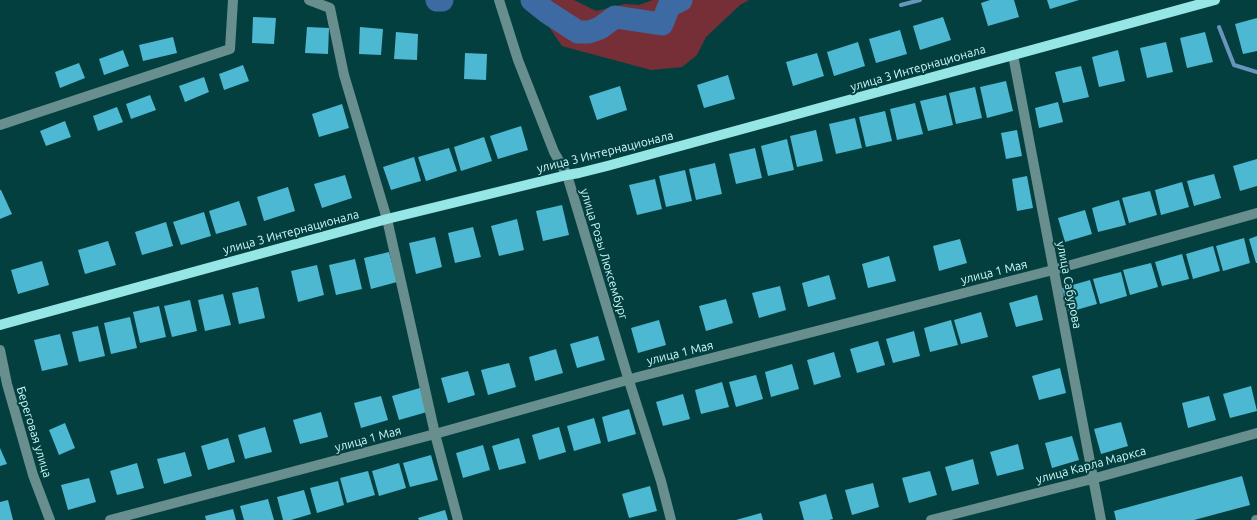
<!DOCTYPE html>
<meta charset="utf-8">
<style>
body{margin:0}
canvas{display:block;background:#043f3f}
</style>
<canvas width="1257" height="520"></canvas>
<script>
const ctx = document.querySelector('canvas').getContext('2d');
ctx.lineJoin = 'round';
function fill(path, color) { ctx.fillStyle = color; ctx.fill(path, 'evenodd'); }
const poly = rows => new Path2D(rows.map(r => 'M' + r).join(''));
function trace(path, color, width, dash) { ctx.strokeStyle = color; ctx.lineWidth = width; ctx.lineCap = dash ? 'butt' : 'round'; ctx.setLineDash(dash || []); ctx.stroke(path); }
function write(font, color, halo, rows, align = 'center') {
  ctx.font = font + ' Ubuntu,sans-serif'; ctx.lineWidth = 4; ctx.setLineDash([]); ctx.textBaseline = 'middle'; ctx.strokeStyle = halo; ctx.fillStyle = color; for (const [text, x, y, turn = 0] of rows) {
    ctx.save(); ctx.translate(x, y); ctx.rotate((+turn || 0) * Math.PI / 180); ctx.textAlign = isNaN(turn) ? turn : align; if (halo) ctx.strokeText(text, 0, 0); ctx.fillText(text, 0, 0); ctx.restore();
  }
}
const green = poly([
 [550,0,574,0,596,11,625,4,639,5,653,0,749,0,740,5,706,37,697,55,682,67,651,70,562,46,549,27,547,12]
]);
const stream = poly([
 [901,5,920,0],
 [1219,27,1234,65,1257,72]
]);
const river = poly([
 [437,0,442,0],
 [532,0,547,12,578,32,589,32,600,28,615,17,662,24,669,6,681,0]
]);
const building = poly([
 [990,0,1014,0,1019,17,988,26,981,3],
 [1047,0,1079,0,1050,9],
 [253,17,276,18,274,44,252,43],
 [943,17,951,40,920,50,913,26],
 [1257,18,1257,51,1243,54,1235,24],
 [307,27,329,28,328,54,305,53],
 [360,27,383,29,381,55,359,54],
 [900,30,907,54,876,63,869,39],
 [396,32,418,34,417,60,394,59],
 [1205,32,1213,62,1187,68,1180,38],
 [173,37,177,53,143,61,139,45],
 [858,42,865,66,834,76,827,52],
 [1166,42,1173,72,1147,78,1140,48],
 [123,50,129,66,104,75,99,59],
 [1118,50,1125,81,1099,87,1092,57],
 [465,53,487,54,486,80,464,79],
 [817,53,824,76,793,86,786,62],
 [79,63,85,78,60,88,55,72],
 [243,65,249,81,224,90,219,74],
 [1081,66,1089,97,1063,103,1055,72],
 [728,75,735,99,704,108,697,85],
 [204,77,209,92,185,102,179,86],
 [1006,81,1013,111,987,118,980,87],
 [620,86,627,110,597,120,589,96],
 [975,87,982,118,956,124,949,93],
 [150,95,156,110,131,119,126,104],
 [946,95,953,125,928,131,920,101],
 [1058,102,1063,122,1039,128,1035,108],
 [915,103,923,134,897,140,890,109],
 [342,104,349,128,319,137,312,114],
 [117,107,123,122,98,131,93,116],
 [885,111,892,141,866,147,859,117],
 [855,118,862,148,836,154,829,124],
 [65,121,71,137,46,146,40,131],
 [521,126,528,150,498,159,490,136],
 [816,130,823,161,797,167,790,136],
 [1017,130,1022,156,1006,159,1001,133],
 [484,137,492,161,461,171,454,147],
 [787,139,794,170,768,176,761,146],
 [449,148,457,171,426,181,418,157],
 [755,148,762,178,736,184,729,154],
 [414,157,421,181,391,190,383,167],
 [1257,159,1257,186,1240,191,1233,166],
 [715,163,722,194,696,200,689,169],
 [685,170,692,201,666,207,659,176],
 [1214,174,1221,198,1194,206,1187,181],
 [345,175,352,198,322,208,314,184],
 [1027,176,1033,208,1017,211,1012,179],
 [655,179,662,209,637,215,629,185],
 [1182,182,1189,207,1161,215,1155,190],
 [288,187,295,211,264,221,257,197],
 [0,190,1,190,12,214,0,219],
 [1150,191,1157,215,1129,223,1122,198],
 [1119,200,1126,225,1098,232,1092,208],
 [239,201,247,225,216,234,209,211],
 [562,205,569,235,543,241,536,211],
 [1085,210,1092,234,1065,242,1058,218],
 [204,212,211,236,181,245,173,222],
 [517,219,524,250,499,256,491,226],
 [166,222,173,246,142,255,135,232],
 [473,227,481,257,455,263,448,233],
 [1257,236,1257,263,1256,263,1249,239],
 [435,237,442,267,416,274,409,243],
 [1244,238,1250,263,1223,271,1216,246],
 [960,239,967,263,939,271,933,246],
 [108,241,116,265,85,274,78,250],
 [1213,246,1220,271,1193,279,1186,254],
 [389,252,397,282,371,289,364,258],
 [1182,254,1189,279,1162,286,1155,262],
 [889,256,896,281,868,288,862,264],
 [355,259,362,289,336,295,329,265],
 [42,261,49,285,18,294,11,270],
 [1151,263,1158,287,1130,295,1123,270],
 [317,265,324,295,298,302,291,271],
 [1121,272,1127,296,1100,304,1093,279],
 [829,275,836,299,808,307,802,283],
 [1090,280,1097,304,1069,312,1062,288],
 [780,286,786,310,759,318,752,293],
 [258,287,265,318,239,324,232,293],
 [223,294,231,325,205,331,198,300],
 [1037,295,1043,320,1016,327,1009,303],
 [726,299,733,323,706,331,699,306],
 [190,300,197,331,172,337,164,306],
 [159,306,166,337,140,343,133,312],
 [981,312,988,337,961,344,954,320],
 [130,317,137,348,111,354,104,323],
 [659,320,666,345,638,353,631,328],
 [951,320,958,345,930,352,924,328],
 [98,326,105,356,79,362,72,332],
 [914,331,920,356,893,363,886,339],
 [60,334,68,365,42,371,34,340],
 [598,336,605,360,577,368,570,344],
 [878,341,885,365,857,373,850,349],
 [556,349,563,373,535,381,529,357],
 [834,352,841,377,814,385,807,360],
 [509,363,516,387,488,395,481,370],
 [792,364,799,389,771,397,765,372],
 [1060,368,1066,393,1039,400,1032,376],
 [468,371,475,395,448,403,441,378],
 [756,375,763,399,736,407,729,382],
 [722,382,729,407,701,414,695,390],
 [1251,386,1257,411,1230,418,1223,394],
 [420,388,427,412,399,420,392,396],
 [683,394,690,419,663,426,656,402],
 [381,396,388,420,361,428,354,403],
 [1209,396,1216,420,1188,428,1182,403],
 [629,409,636,434,608,442,602,417],
 [321,412,328,437,300,444,293,420],
 [594,418,601,443,574,451,567,426],
 [1121,422,1128,446,1101,454,1094,429],
 [65,423,75,448,59,455,49,430],
 [265,427,272,452,245,459,238,435],
 [559,427,566,452,539,460,532,435],
 [1072,436,1079,460,1052,468,1045,443],
 [228,438,235,462,208,470,201,446],
 [519,438,526,463,499,470,492,446],
 [1018,444,1024,469,997,476,990,452],
 [483,445,490,470,463,478,456,453],
 [0,448,7,464,0,466],
 [185,452,192,476,164,484,157,459],
 [431,455,438,480,410,487,403,463],
 [973,459,979,484,952,491,945,467],
 [137,463,144,488,117,495,110,471],
 [399,463,406,488,379,496,372,471],
 [368,471,375,495,347,503,340,478],
 [930,471,937,495,909,503,902,478],
 [1242,476,1250,505,1194,520,1116,520,1114,511],
 [89,478,96,502,68,510,61,485],
 [338,481,344,505,317,513,310,488],
 [873,483,879,507,852,515,845,490],
 [650,486,657,511,629,518,622,494],
 [304,490,311,514,291,520,283,520,277,497],
 [826,494,833,519,829,520,804,520,799,502],
 [268,499,274,520,244,520,240,506],
 [8,500,13,520,0,520,0,502],
 [233,509,236,520,206,520,205,516],
 [445,510,448,520,419,520,418,518],
 [761,513,763,520,736,520]
]);
const minor = poly([
 [309,0,330,8,344,75,387,219,435,434,458,520],
 [499,0,518,60,554,152,567,175,629,381,661,481,671,520],
 [1013,55,1101,520],
 [0,125,230,49,233,0],
 [0,350,7,384,33,475,50,520],
 [110,520,435,434,638,377,1053,270,1257,213],
 [931,520,1092,479,1257,433],
 [1256,520,1257,520]
]);
const major = poly([
 [0,325,387,219,567,175,579,173,607,166,1215,0]
]);
const streetNames = [
 ["улица 3 Интернационала",918,68,-16],
 ["улица 3 Интернационала",605,152,-14],
 ["улица 3 Интернационала",291,232,-15],
 ["улица Розы Люксембург",604,254,73],
 ["улица 1 Мая",994,272,-14],
 ["улица Сабурова",1069,285,79],
 ["улица 1 Мая",680,353,-14],
 ["Береговая улица",34,432,73],
 ["улица 1 Мая",368,439,-15],
 ["улица Карла Маркса",1091,465,-15]
];
fill(green, '#772f37');
trace(stream, '#6995bd', 4);
trace(river, '#3e6aa3', 23);
fill(building, '#4cb8d2');
trace(minor, '#698e8e', 10);
trace(major, '#97e6e6', 10);
write('12px', '#cefafa', '#043f3f', streetNames);
</script>
